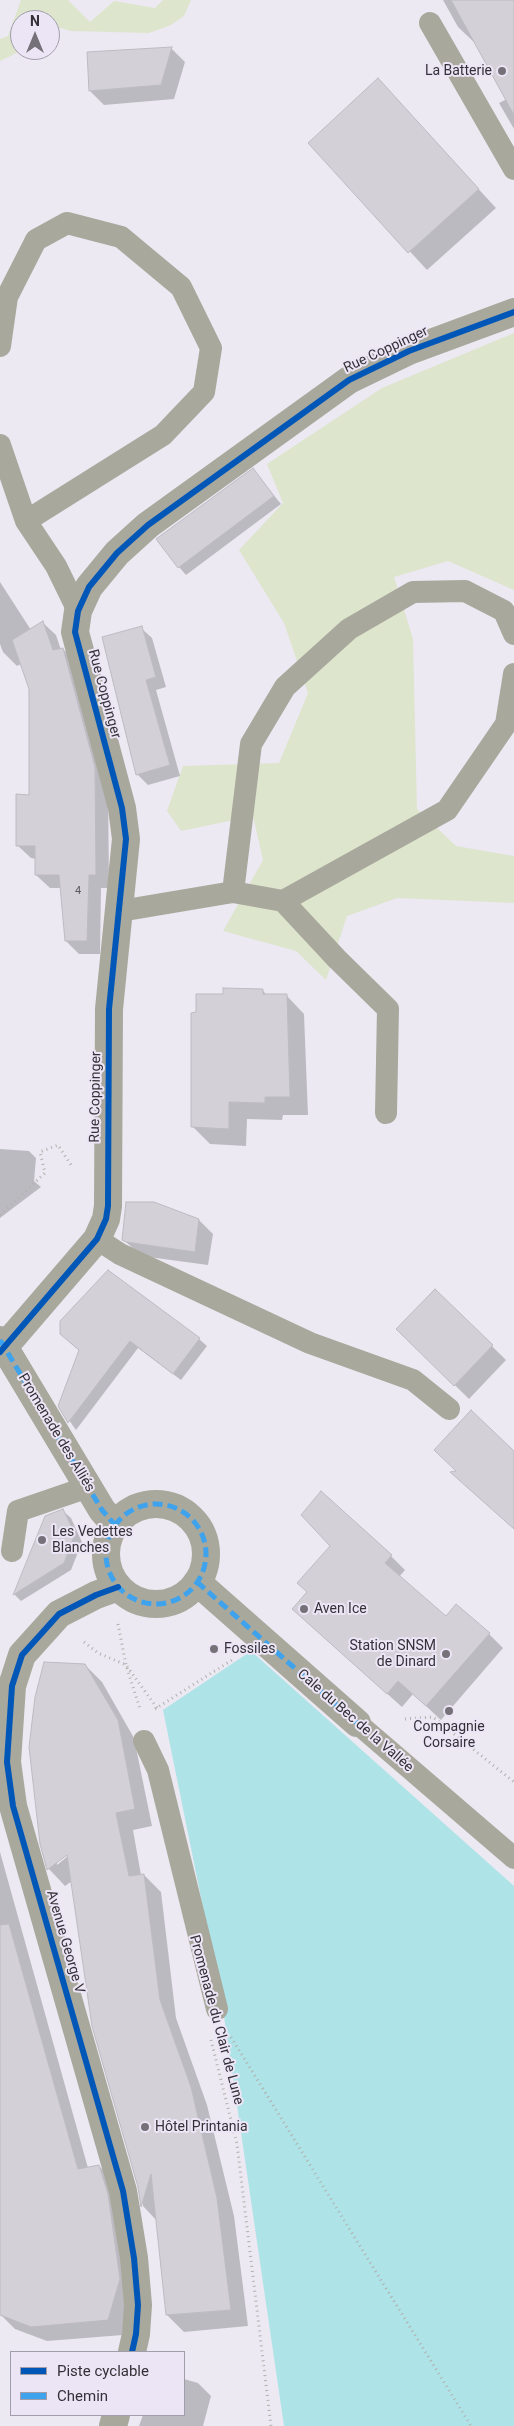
<!DOCTYPE html>
<meta charset="utf-8">
<style>
body{margin:0}
#map{position:relative;width:514px;height:2426px;overflow:hidden;background:#ece9f2;font-family:Roboto,sans-serif}
canvas{display:block}
.legend{position:absolute;left:10px;top:2351px;width:175px;height:65px;box-sizing:border-box;background:#ebe5f6;border:1px solid #a19daa;margin:0;padding:6px 9px;list-style:none;font-size:15px;color:#333137}
.legend li{display:flex;align-items:center;gap:10px;height:25px}
.legend b{width:25px;border:1px solid #a19daa}
.north{position:absolute;left:10px;top:10px;width:50px;height:50px;box-sizing:border-box;background:#ebe5f6;border:1px solid #a19daa;border-radius:50%;rotate:0deg;font-size:14px;font-weight:700;line-height:20px;text-align:center;color:#333137}
.north::after{content:'';display:block;margin:auto;width:18px;height:22px;background:#747178;clip-path:polygon(50% 0,100% 100%,50% 72%,0 100%)}
</style>
<div id="map">
<canvas width="514" height="2426"></canvas>
<ul class="legend">
<li><b style="height:6px;background:#0057b8"></b>Piste cyclable</li>
<li><b style="height:6px;background:#3ea3ec"></b>Chemin</li>
</ul>
<div class="north">N</div>
</div>
<script>
const ctx = document.querySelector('canvas').getContext('2d');
ctx.lineJoin = 'round';
function fill(path, color) { ctx.fillStyle = color; ctx.fill(path, 'evenodd'); }
const poly = rows => new Path2D(rows.map(r => 'M' + r).join(''));
function trace(path, color, width, dash) { ctx.strokeStyle = color; ctx.lineWidth = width; ctx.lineCap = dash ? 'butt' : 'round'; ctx.setLineDash(dash || []); ctx.stroke(path); }
function write(font, color, halo, rows, align = 'center') {
  ctx.font = font + ' Roboto,sans-serif'; ctx.lineWidth = 4; ctx.setLineDash([]); ctx.textBaseline = 'middle'; ctx.strokeStyle = halo; ctx.fillStyle = color; for (const [text, x, y, turn = 0] of rows) {
    ctx.save(); ctx.translate(x, y); ctx.rotate((+turn || 0) * Math.PI / 180); ctx.textAlign = isNaN(turn) ? turn : align; if (halo) ctx.strokeText(text, 0, 0); ctx.fillText(text, 0, 0); ctx.restore();
  }
}
const green = poly([
 [21,0,68,0,90,22,114,1,155,8,163,0,191,0,184,16,171,25,149,33,71,31,50,25,50,20,20,20,20,50,23,50,0,61,0,39,8,36],
 [514,333,514,590,448,561,394,577,413,639,417,809,456,846,514,856,514,903,397,898,347,916,326,980,296,951,223,931,263,860,253,816,181,831,167,811,183,766,279,763,308,693,284,623,239,550,283,503,267,464,382,388]
]);
const water = poly([
 [251,1651,514,1886,514,2426,284,2426,221,1996,163,1710]
]);
const shadow = poly([
 [443,0,514,0,514,129,499,103,507,99,477,45,458,27],
 [171,48,185,62,174,99,104,105,90,91],
 [378,80,496,208,427,270,310,143],
 [253,470,281,504,186,575,179,567],
 [0,582,31,630,42,622,56,635,61,650,63,649,76,662,108,781,109,888,101,888,100,954,79,954,66,941,61,888,50,888,36,875,36,859,31,858,17,845,31,796,30,689,21,664,17,666,3,652,0,644],
 [141,628,152,638,166,687,156,690,180,776,148,785,137,774],
 [262,990,267,995,287,996,304,1014,308,1115,283,1115,282,1120,247,1119,246,1146,210,1144,192,1126,197,1013,224,996],
 [0,1149,29,1151,36,1158,34,1181,41,1187,0,1218],
 [199,1220,213,1234,208,1265,141,1256,124,1240],
 [435,1290,506,1360,469,1399,398,1329],
 [199,1339,207,1346,181,1380,138,1348,76,1430,59,1406,80,1351,69,1342],
 [63,1511,71,1518,82,1542,71,1570,21,1601,14,1594],
 [391,1556,405,1570,399,1577,446,1617,489,1634,503,1648,441,1720,413,1694,402,1707,308,1623],
 [85,1665,102,1682,134,1738,152,1826,133,1830,141,1875,144,1875,161,1892,176,2018,207,2105,234,2216,248,2326,184,2332,167,2315,157,2221,143,2206,72,1881,65,1886,49,1869,41,1844],
 [72,1850,73,1852,57,1865,57,1862],
 [0,1852,88,2168,99,2166,114,2181,135,2295,123,2335,47,2341,15,2329,0,2314],
 [184,2379,198,2383,211,2396,203,2426,139,2426,143,2415,184,2415]
]);
const building = poly([
 [451,0,514,0,514,115,451,0],
 [172,47,161,85,89,91,87,52,172,47],
 [378,78,479,189,408,253,308,143,378,78],
 [253,468,274,496,178,568,156,539,253,468],
 [43,621,53,650,63,648,95,767,96,875,89,875,87,941,65,941,59,875,35,875,35,846,16,846,16,794,29,795,29,689,12,640,43,621],
 [142,626,156,677,146,680,170,765,136,775,102,637,142,626],
 [223,988,263,989,263,994,287,994,290,1097,265,1097,265,1103,229,1102,229,1129,191,1127,191,1013,196,1012,196,994,223,994,223,988],
 [126,1202,154,1202,199,1219,195,1252,126,1242,122,1240,126,1202],
 [108,1270,200,1338,173,1374,130,1341,68,1423,58,1406,79,1350,60,1334,60,1321,108,1270],
 [435,1289,493,1345,454,1386,396,1329,435,1289],
 [471,1410,514,1451,514,1529,450,1472,456,1471,434,1450,471,1410],
 [321,1491,392,1555,385,1563,446,1616,456,1604,490,1633,426,1706,398,1681,387,1694,292,1609,307,1592,297,1583,330,1546,301,1515,321,1491],
 [63,1509,75,1534,64,1563,13,1595,45,1516,63,1509],
 [44,1662,85,1664,118,1720,135,1809,116,1813,129,1876,144,1874,160,2000,191,2087,217,2198,231,2310,166,2315,151,2174,141,2207,138,2187,92,2026,67,1855,47,1870,40,1844,29,1747,35,1697,44,1662],
 [9,1924,78,2169,99,2165,108,2194,120,2279,108,2320,31,2327,0,2315,0,1925,9,1924]
]);
const path = poly([
 [0,1215,45,1173,40,1152,58,1145,71,1165],
 [118,1624,126,1665,140,1709],
 [84,1642,98,1653,126,1665,157,1708],
 [155,1709,232,1660],
 [405,1719,433,1717,514,1782],
 [231,2037,471,2426],
 [211,2040,237,2144,271,2426]
]);
const service = poly([
 [430,23,514,169],
 [0,346,7,297,36,240,67,223,121,237,181,287,211,348,204,392,163,435,26,521],
 [0,445,26,521,56,566,78,611],
 [233,892,251,744,285,687,349,629,413,592,465,591,504,611,514,634],
 [283,901,447,810,506,724,514,674],
 [120,911,233,892,283,901,337,959,388,1009,386,1113],
 [97,1239,120,1254,310,1343,413,1380,449,1409],
 [12,1551,18,1511,88,1487],
 [357,1723,514,1858],
 [144,1741,158,1770,217,2009]
]);
const minor = poly([
 [0,1340,102,1510,115,1525],
 [0,1352,97,1239,106,1219,108,1206,109,1009,126,839,122,808,75,632,78,611,89,587,117,553,148,525,349,380,409,351,514,312],
 '106 1554a50 50 0 1 1 100 0a50 50 0 1 1-100 0Z',
 [197,1582,357,1723],
 [118,1587,96,1595,59,1614,22,1655,12,1686,7,1762,13,1806,123,2191,134,2258,138,2305,136,2334,132,2352],
 [113,2426,116,2415]
]);
const quiet = poly([
 [0,1340,102,1510,115,1525],
 '106 1554a50 50 0 1 1 100 0a50 50 0 1 1-100 0Z',
 [197,1582,357,1723]
]);
const cycleway = poly([
 [0,1352,97,1239,106,1219,108,1206,109,1009,126,839,122,808,75,632,78,611,89,587,117,553,148,525,349,380,409,351,514,312],
 [118,1587,96,1595,59,1614,22,1655,12,1686,7,1762,13,1806,123,2191,134,2258,138,2305,136,2334,132,2352]
]);
const markers = [
 [502,71,5,"#747178"],
 [42,1540,5,"#747178"],
 [304,1609,5,"#747178"],
 [214,1649,5,"#747178"],
 [446,1654,5,"#747178"],
 [449,1711,5,"#747178"],
 [145,2127,5,"#747178"]
];
const numberNames = [
 ["4",78,891]
];
const poiNames = [
 ["La Batterie",492,71,"right"],
 ["Les Vedettes",52,1532],
 ["Blanches",52,1548],
 ["Aven Ice",314,1609],
 ["Station SNSM",436,1646,"right"],
 ["de Dinard",436,1662,"right"],
 ["Fossiles",224,1649],
 ["Compagnie",449,1727,"center"],
 ["Corsaire",449,1743,"center"],
 ["Hôtel Printania",155,2127]
];
const streetNames = [
 ["Rue Coppinger",386,350,-25],
 ["Rue Coppinger",104,694,75],
 ["Rue Coppinger",96,1097,-89],
 ["Promenade des Alliés",56,1433,59],
 ["Cale du Bec de la Vallée",355,1721,41],
 ["Avenue George V",65,1942,74],
 ["Promenade du Clair de Lune",216,2020,75]
];
fill(green, '#dde5cd');
fill(water, '#aee3e8');
fill(shadow, '#0003');
fill(building, '#d3d0d8');
trace(building, '#bdbbc2', 1);
trace(path, '#b1b0ad', 3, [1, 4]);
trace(service, '#a9a89d', 22);
trace(minor, '#a9a89d', 28);
trace(quiet, '#3ea3ec', 5, [10, 5]);
trace(cycleway, '#0057b8', 6);
for (const [x, y, r, color] of markers) { const dot = new Path2D(); dot.arc(x, y, r, 0, 2 * Math.PI); ctx.fillStyle = color; ctx.fill(dot); trace(dot, '#ebe5f6', 2); }
write('11px', '#5d5a61', null, numberNames);
write('14px', '#333137', '#ebe5f6', poiNames, 'left');
write('14px', '#333137', '#ebe5f6', streetNames);
</script>
